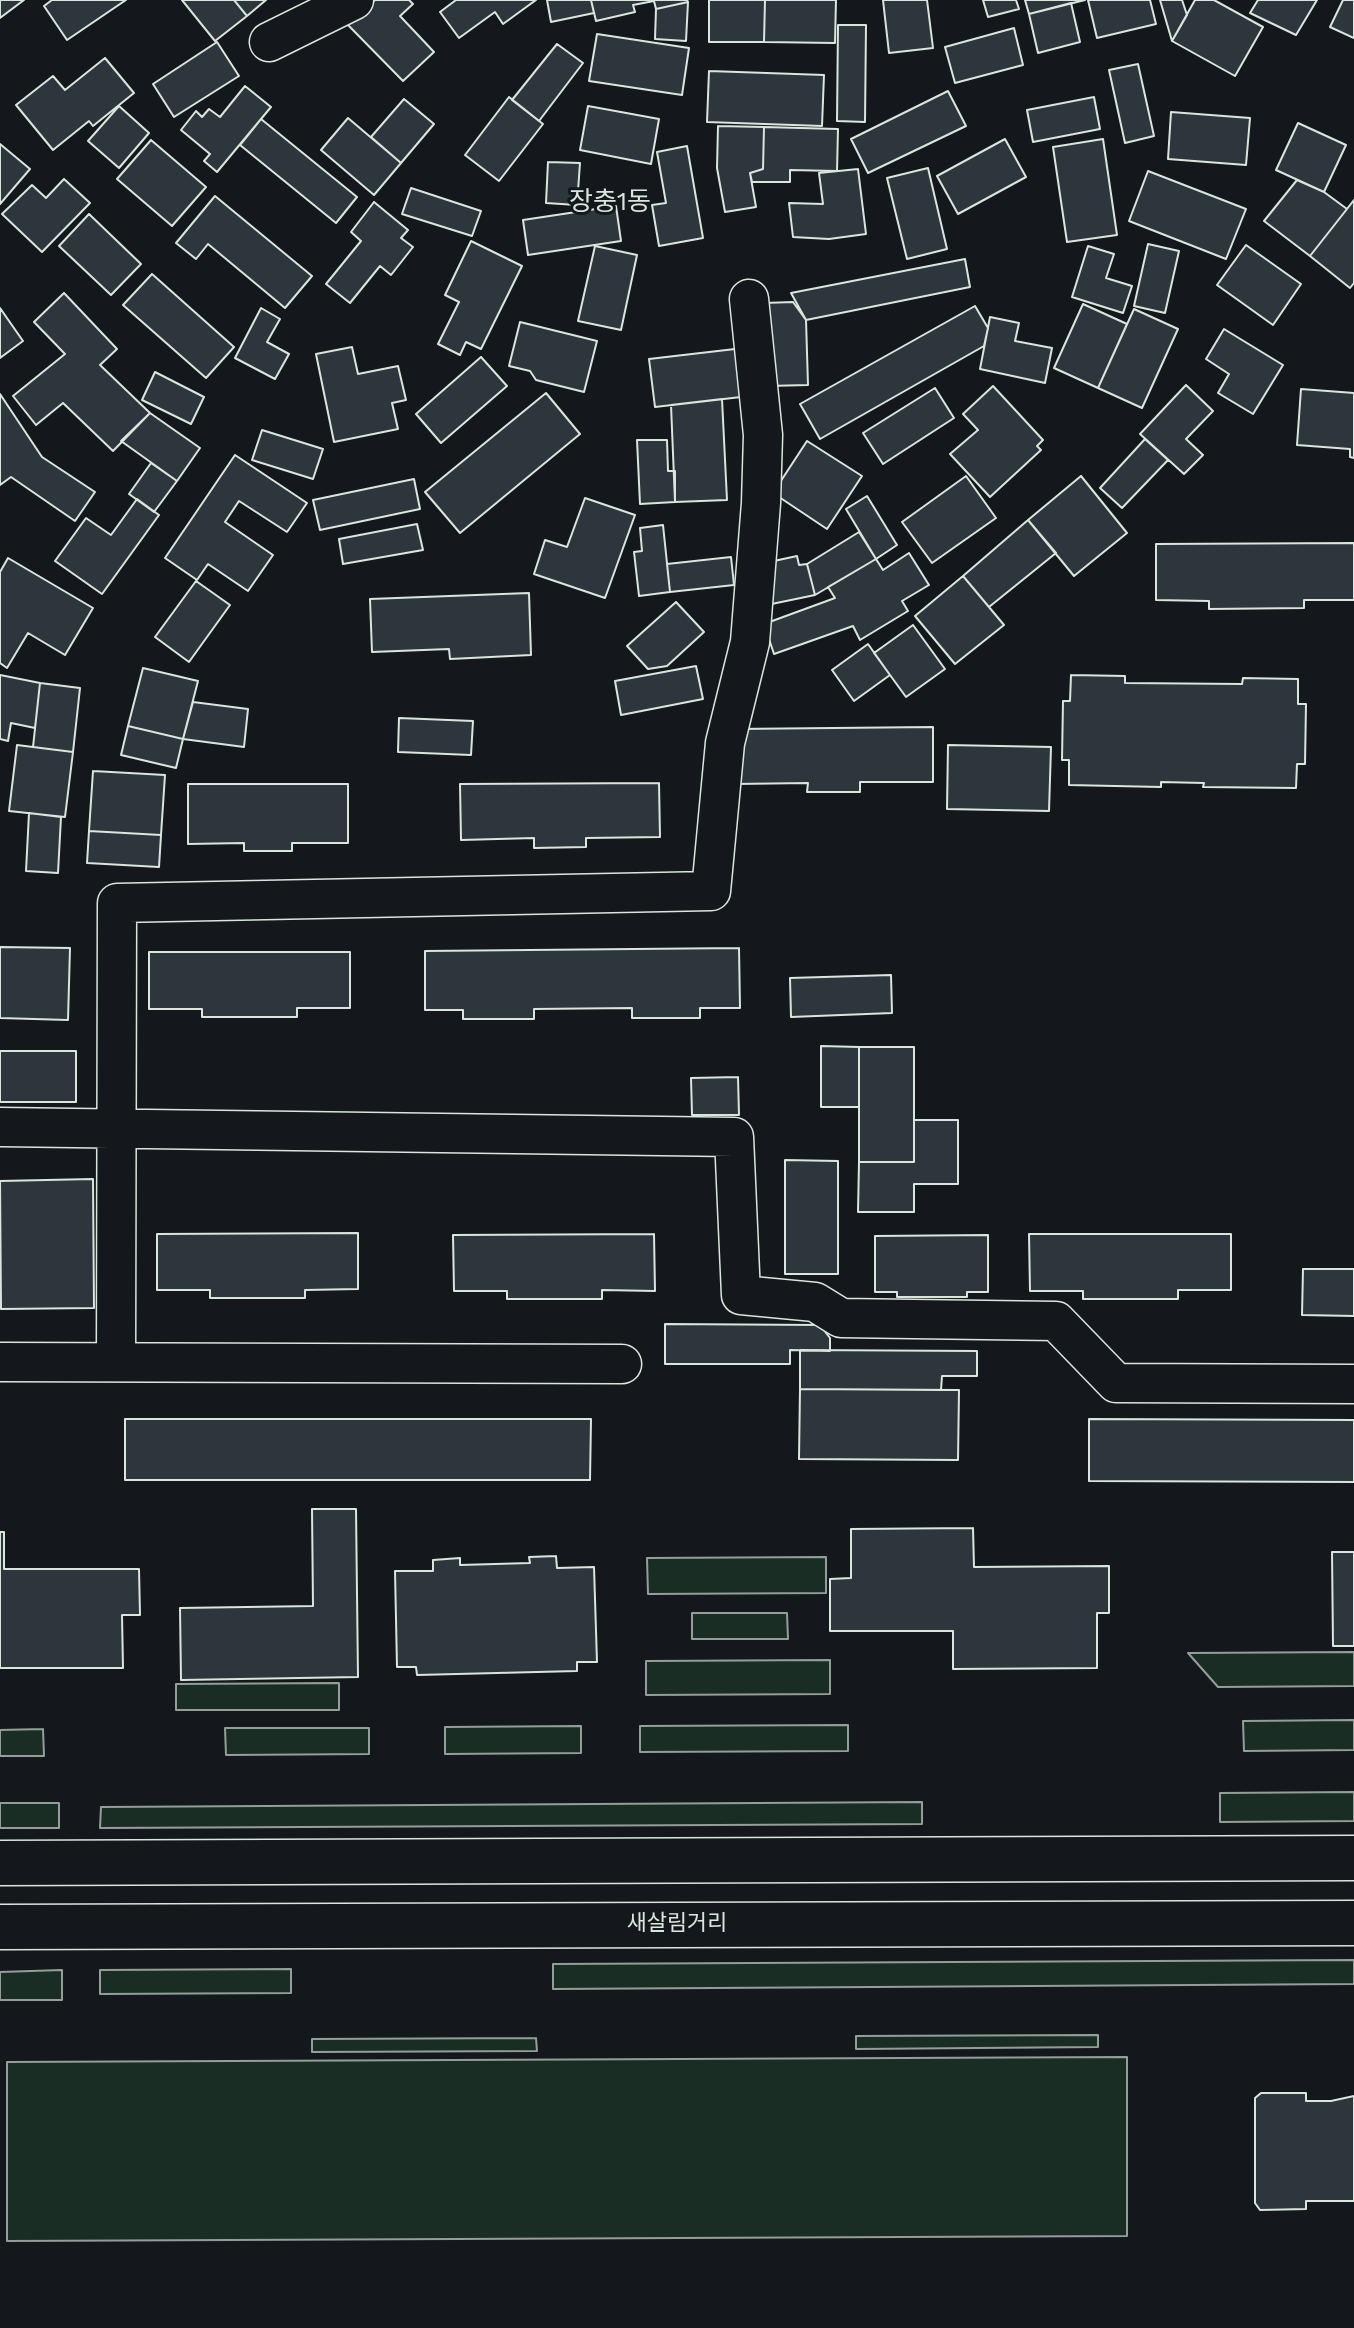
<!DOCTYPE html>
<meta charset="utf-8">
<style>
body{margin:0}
canvas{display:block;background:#14181c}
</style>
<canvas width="1354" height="2328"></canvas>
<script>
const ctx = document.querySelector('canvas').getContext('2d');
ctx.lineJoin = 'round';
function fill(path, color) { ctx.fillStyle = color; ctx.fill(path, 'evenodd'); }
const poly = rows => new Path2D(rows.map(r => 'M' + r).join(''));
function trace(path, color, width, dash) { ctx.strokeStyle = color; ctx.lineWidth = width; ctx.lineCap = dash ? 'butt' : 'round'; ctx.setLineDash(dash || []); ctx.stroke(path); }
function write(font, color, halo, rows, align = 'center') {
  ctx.font = font + ' "Work Sans","Noto Sans KR",sans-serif'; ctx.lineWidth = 6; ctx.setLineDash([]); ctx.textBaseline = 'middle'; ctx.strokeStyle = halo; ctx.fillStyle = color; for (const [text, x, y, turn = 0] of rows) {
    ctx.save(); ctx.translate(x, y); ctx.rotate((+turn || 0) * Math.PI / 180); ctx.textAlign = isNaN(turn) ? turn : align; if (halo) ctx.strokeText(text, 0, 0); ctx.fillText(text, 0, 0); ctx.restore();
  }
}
const green = poly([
 [826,1557,826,1593,648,1594,647,1558,826,1557],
 [692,1613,787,1613,788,1639,692,1639,692,1613],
 [1354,1652,1354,1686,1218,1687,1188,1653,1354,1652],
 [830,1660,830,1694,646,1695,646,1661,830,1660],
 [339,1683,339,1710,176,1710,176,1684,339,1683],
 [1354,1720,1354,1750,1244,1751,1243,1721,1354,1720],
 [848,1725,848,1751,640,1752,640,1726,848,1725],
 [581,1726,581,1753,445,1754,445,1727,581,1726],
 [369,1728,369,1754,226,1755,225,1728,369,1728],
 [43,1729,44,1756,0,1756,0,1730,43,1729],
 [1354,1792,1354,1821,1220,1822,1220,1793,1354,1792],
 [922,1802,922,1824,100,1828,101,1807,922,1802],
 [0,1803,59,1803,59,1828,0,1828,0,1803],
 [1354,1960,1354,1984,553,1989,553,1964,1354,1960],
 [291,1969,291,1993,100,1994,100,1970,291,1969],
 [62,1970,62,2000,0,2000,0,1972,62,1970],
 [1098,2035,1098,2047,856,2049,856,2036,1098,2035],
 [536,2038,537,2051,312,2052,312,2039,536,2038],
 [1127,2057,1127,2236,7,2241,7,2062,1127,2057]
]);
const building = poly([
 [0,0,24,0,0,18,0,0],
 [52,0,126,0,67,40,44,6,52,0],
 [182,0,234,0,247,16,215,41,182,0],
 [234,0,266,0,247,16,234,0],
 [375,0,409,0,413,4,400,16,434,52,403,81,348,25,375,0],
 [456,0,536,0,503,24,495,12,459,38,440,12,456,0],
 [547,0,591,0,594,13,551,22,547,0],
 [591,0,687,0,688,2,656,9,654,1,633,5,635,12,596,21,591,0],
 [709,0,765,0,764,42,709,42,709,0],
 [765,0,836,0,835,43,764,42,765,0],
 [883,0,927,0,933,48,889,53,883,0],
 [983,0,1016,0,1019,9,988,17,983,0],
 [1025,0,1085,0,1029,14,1025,0],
 [1088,0,1150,0,1156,24,1097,38,1088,0],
 [1160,0,1182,0,1187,15,1172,41,1160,0],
 [1195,0,1214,0,1263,27,1235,76,1172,41,1195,0],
 [1258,0,1317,0,1296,35,1250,13,1258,0],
 [1343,0,1354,0,1354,38,1330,27,1343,0],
 [688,2,686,41,655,39,656,9,688,2],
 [1071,3,1080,42,1038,53,1029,14,1071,3],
 [838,25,866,25,865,122,837,121,838,25],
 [1014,28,1023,65,955,83,945,47,1014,28],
 [597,34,689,48,682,95,589,81,597,34],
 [217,42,239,76,174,117,153,84,217,42],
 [557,44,583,63,539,121,512,100,557,44],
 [105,58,134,93,93,126,89,121,53,150,16,105,53,76,65,90,105,58],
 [1138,64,1154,136,1125,143,1109,70,1138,64],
 [709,71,824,75,822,126,707,122,709,71],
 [245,86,271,107,217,172,204,161,210,154,181,130,196,111,202,117,209,109,220,117,245,86],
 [948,91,966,126,868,173,851,139,948,91],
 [509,97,543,124,499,181,465,155,509,97],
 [1094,97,1100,129,1033,142,1027,110,1094,97],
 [404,99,434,124,401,163,371,137,404,99],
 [119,106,149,133,119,168,88,141,119,106],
 [588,106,659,119,651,164,580,150,588,106],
 [1171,112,1250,118,1246,165,1168,159,1171,112],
 [348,118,401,163,374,195,321,150,348,118],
 [261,119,357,197,336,223,240,145,261,119],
 [1298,123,1346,145,1324,192,1276,170,1298,123],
 [718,126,764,127,763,169,750,173,756,207,725,212,717,168,718,126],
 [764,127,838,129,837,171,790,170,790,182,752,182,750,173,763,169,764,127],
 [1005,139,1026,177,958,214,937,176,1005,139],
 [1103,139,1117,235,1067,242,1053,147,1103,139],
 [151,140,206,187,172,226,117,179,151,140],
 [0,144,30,169,0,204,0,144],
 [687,146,703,238,659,246,652,205,666,203,657,152,687,146],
 [548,162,580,163,577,205,546,203,548,162],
 [928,168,947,249,907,259,887,178,928,168],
 [858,169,866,234,829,239,793,237,789,203,823,204,819,173,858,169],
 [1148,171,1246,209,1226,259,1129,221,1148,171],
 [64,179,90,203,42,252,2,214,32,185,46,198,64,179],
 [1297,180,1324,192,1347,209,1310,256,1264,221,1297,180],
 [411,188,481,211,472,236,402,214,411,188],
 [215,196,312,276,285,308,208,244,196,259,176,243,215,196],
 [1354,200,1354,283,1350,288,1310,256,1354,200],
 [374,202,408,230,401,238,413,247,391,275,380,266,350,303,326,284,361,241,351,232,374,202],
 [616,206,621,241,528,255,523,220,616,206],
 [89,214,141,264,111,295,59,246,89,214],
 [471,241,522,266,481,349,466,342,460,355,438,344,459,302,445,295,471,241],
 [1148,244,1179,251,1165,313,1134,306,1148,244],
 [1246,245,1301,284,1273,325,1217,285,1246,245],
 [595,246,637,255,621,330,578,321,595,246],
 [1088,246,1114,254,1106,278,1132,286,1123,313,1072,297,1088,246],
 [965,259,970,287,806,320,791,293,965,259],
 [152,274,234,347,206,378,123,305,152,274],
 [64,293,117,349,100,365,150,413,113,451,63,403,36,425,13,396,65,354,34,322,64,293],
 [793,302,806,320,808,385,767,386,764,303,793,302],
 [1083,304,1127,324,1098,388,1054,368,1083,304],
 [975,306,988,328,984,346,820,439,800,404,975,306],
 [0,308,23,341,0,358,0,308],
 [261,308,280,319,267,342,289,354,275,379,235,358,261,308],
 [1134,309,1178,329,1142,408,1098,388,1134,309],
 [990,317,1019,323,1015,341,1052,348,1045,383,980,369,990,317],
 [520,322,597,341,584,392,536,380,530,371,509,366,520,322],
 [1224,329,1283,365,1253,414,1218,393,1229,374,1206,359,1224,329],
 [352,347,358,374,398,366,406,400,392,403,398,429,334,442,316,354,352,347],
 [735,349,741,397,655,407,649,359,735,349],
 [481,357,507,386,441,443,416,414,481,357],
 [155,372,204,397,191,424,142,400,155,372],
 [1186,385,1213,411,1186,439,1203,455,1184,474,1140,434,1186,385],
 [993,386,1043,440,1037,446,1041,450,990,497,950,454,978,430,963,414,993,386],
 [935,388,954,418,883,464,863,433,935,388],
 [1301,389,1354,393,1354,458,1350,457,1350,449,1297,445,1301,389],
 [546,393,580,434,460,533,425,492,546,393],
 [0,394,42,457,95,492,75,521,11,477,0,485,0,394],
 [722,399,727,500,675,502,671,405,722,399],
 [150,413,200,448,177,481,121,441,150,413],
 [262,430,323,449,313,479,252,460,262,430],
 [1145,439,1168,460,1122,508,1100,488,1145,439],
 [637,440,667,440,668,471,675,471,675,502,640,504,637,440],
 [807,441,862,476,827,529,773,493,807,441],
 [235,455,307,503,287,532,239,501,225,522,273,555,248,591,208,564,197,580,165,558,235,455],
 [151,463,177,481,154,512,129,494,151,463],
 [966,476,996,518,932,563,902,522,966,476],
 [1081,476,1127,533,1074,576,1028,520,1081,476],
 [414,479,420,509,320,530,313,500,414,479],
 [867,496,897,545,876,559,846,509,867,496],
 [585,498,635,515,605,598,534,574,545,540,567,547,585,498],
 [137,499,159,515,102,594,55,561,86,518,111,535,137,499],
 [1028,520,1056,553,989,607,963,576,1028,520],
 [417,524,423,550,343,564,339,539,417,524],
 [663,525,670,592,639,596,634,552,642,551,640,528,663,525],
 [859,532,876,559,815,595,807,564,859,532],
 [1354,543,1354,600,1304,600,1304,608,1209,609,1209,601,1156,600,1156,544,1354,543],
 [909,553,929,585,902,601,908,611,860,640,853,626,774,654,764,624,835,598,828,587,876,559,883,570,909,553],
 [797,556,799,565,807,564,815,595,762,606,760,564,797,556],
 [731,557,734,585,670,592,667,564,731,557],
 [8,558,93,608,65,655,28,633,7,668,0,663,0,572,8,558],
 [963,576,1004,625,955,664,915,616,963,576],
 [196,581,230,605,189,662,155,637,196,581],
 [529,593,531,655,450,659,449,649,372,652,370,599,529,593],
 [676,602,704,632,667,666,648,669,627,646,676,602],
 [913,625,945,669,906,697,874,653,913,625],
 [868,644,890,675,854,701,832,670,868,644],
 [696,666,703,699,621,715,615,681,696,666],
 [143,668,198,681,183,739,128,726,143,668],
 [0,675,40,683,35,728,11,723,8,741,0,739,0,675],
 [1071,675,1125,676,1125,683,1242,684,1243,678,1298,679,1298,704,1306,704,1305,764,1297,764,1296,788,1203,787,1204,783,1161,782,1161,787,1069,785,1069,760,1062,760,1063,701,1070,701,1071,675],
 [40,683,80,688,73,752,33,747,40,683],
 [193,702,248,709,244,747,183,739,193,702],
 [399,718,473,721,471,755,398,752,399,718],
 [128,726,183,739,176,768,121,755,128,726],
 [933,727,933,782,860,782,860,792,807,792,808,783,735,784,734,729,933,727],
 [17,745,73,752,65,817,9,811,17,745],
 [948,745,1051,747,1049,811,947,809,948,745],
 [93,771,165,775,161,835,89,831,93,771],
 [659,783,660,837,586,838,586,847,534,848,534,838,461,840,460,784,659,783],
 [188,784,348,784,348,843,292,843,292,851,244,851,244,843,188,844,188,784],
 [29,813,61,817,58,873,26,871,29,813],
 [89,831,161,835,159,867,87,863,89,831],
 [0,947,70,948,68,1020,0,1018,0,947],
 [739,948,740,1008,700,1008,700,1018,632,1018,632,1008,534,1009,534,1019,463,1019,463,1010,425,1010,425,951,739,948],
 [149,952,350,952,350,1008,297,1008,297,1017,202,1017,202,1009,149,1009,149,952],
 [891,975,892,1013,791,1017,790,978,891,975],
 [821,1046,859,1047,859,1107,821,1107,821,1046],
 [859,1047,914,1047,914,1162,859,1162,859,1047],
 [0,1051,76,1051,76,1102,0,1102,0,1051],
 [738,1077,739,1115,692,1115,691,1078,738,1077],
 [914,1120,958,1120,958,1184,914,1184,914,1212,858,1212,859,1162,914,1162,914,1120],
 [785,1160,838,1161,838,1274,785,1274,785,1160],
 [93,1179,94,1308,1,1309,0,1181,93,1179],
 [358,1233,358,1289,305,1290,305,1298,210,1298,210,1290,157,1290,157,1234,358,1233],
 [654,1234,655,1291,602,1290,602,1299,507,1299,507,1291,454,1291,453,1235,654,1234],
 [1029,1234,1231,1234,1231,1290,1178,1290,1178,1299,1083,1299,1083,1291,1030,1291,1029,1234],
 [988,1235,988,1292,967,1292,967,1297,897,1297,897,1292,875,1292,875,1236,988,1235],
 [1303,1269,1354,1269,1354,1316,1302,1315,1303,1269],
 [665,1324,820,1325,830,1338,830,1351,790,1350,790,1364,665,1364,665,1324],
 [800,1350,977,1351,977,1376,942,1376,941,1390,800,1389,800,1350],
 [800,1389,959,1390,958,1460,799,1459,800,1389],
 [125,1419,591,1419,590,1480,125,1480,125,1419],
 [1089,1419,1354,1420,1354,1482,1089,1481,1089,1419],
 [312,1509,356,1509,358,1677,181,1680,180,1608,313,1606,312,1509],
 [973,1528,974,1567,1109,1566,1109,1613,1097,1613,1097,1668,953,1669,953,1631,830,1631,830,1579,851,1578,851,1529,973,1528],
 [0,1532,4,1532,4,1569,139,1569,140,1615,122,1615,123,1668,0,1668,0,1532],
 [1332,1552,1354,1552,1354,1646,1333,1646,1332,1552],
 [556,1556,557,1568,594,1567,597,1662,577,1662,577,1671,417,1675,416,1667,397,1667,395,1571,433,1571,433,1560,460,1558,460,1565,530,1563,529,1557,556,1556],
 [1261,2093,1306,2093,1306,2101,1331,2101,1354,2096,1354,2201,1306,2201,1306,2209,1260,2210,1255,2203,1255,2098,1261,2093]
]);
const minor = poly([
 [269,42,354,0],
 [0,1127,734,1137,741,1295,815,1302,841,1318,1056,1321,1116,1383,1354,1384],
 [0,1362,622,1364],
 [116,1362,117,903,711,891,725,743,750,642,761,503,763,435,749,299]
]);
const primary = poly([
 [0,1863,1354,1858],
 [0,1927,1354,1923]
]);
const streetNames = [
 ["새살림거리",677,1924]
];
const quarterNames = [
 ["장충1동",610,202]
];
fill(green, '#1a2d24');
trace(green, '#939e99', 2);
fill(building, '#2c363c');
trace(building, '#d8e6dc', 2);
trace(minor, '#d8e6dc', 41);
trace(primary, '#d8e6dc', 47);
trace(minor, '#14181c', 38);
trace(primary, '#14181c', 44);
write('22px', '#d8e6dc', '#14181c', streetNames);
write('26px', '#d8e6dc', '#14181c', quarterNames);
</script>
